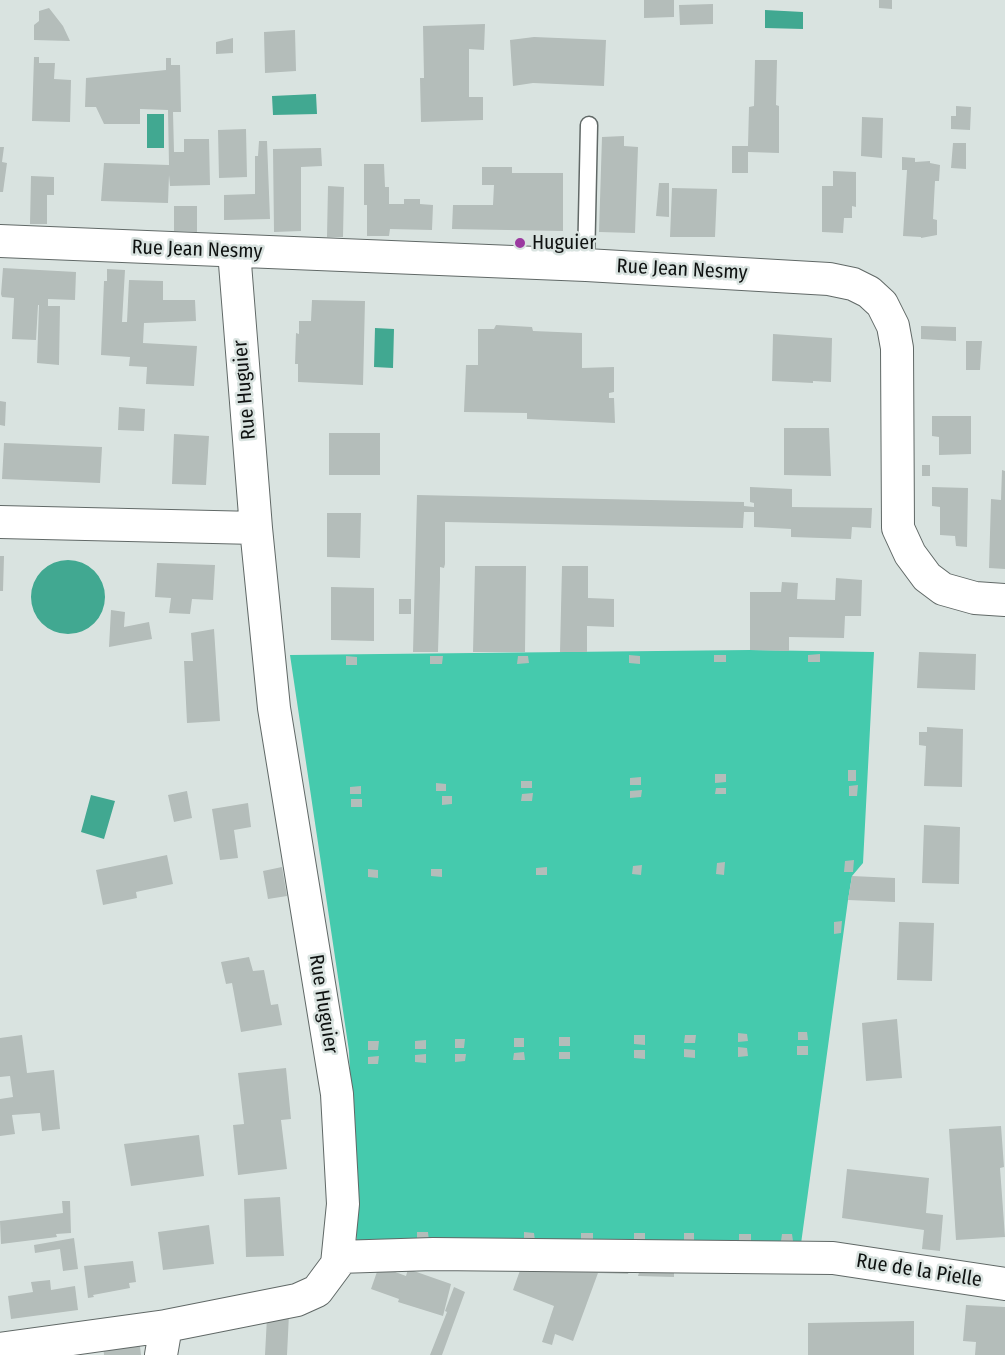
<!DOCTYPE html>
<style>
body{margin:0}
canvas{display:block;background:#d9e3e0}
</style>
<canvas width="1005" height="1355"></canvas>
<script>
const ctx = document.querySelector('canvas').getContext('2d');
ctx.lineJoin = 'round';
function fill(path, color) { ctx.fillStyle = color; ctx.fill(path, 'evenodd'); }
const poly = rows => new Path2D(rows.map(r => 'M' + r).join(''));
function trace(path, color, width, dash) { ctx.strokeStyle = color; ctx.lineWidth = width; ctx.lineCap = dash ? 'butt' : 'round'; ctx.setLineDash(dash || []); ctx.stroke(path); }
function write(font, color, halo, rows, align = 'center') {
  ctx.font = font + ' "Fira Sans Condensed",sans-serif'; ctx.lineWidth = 5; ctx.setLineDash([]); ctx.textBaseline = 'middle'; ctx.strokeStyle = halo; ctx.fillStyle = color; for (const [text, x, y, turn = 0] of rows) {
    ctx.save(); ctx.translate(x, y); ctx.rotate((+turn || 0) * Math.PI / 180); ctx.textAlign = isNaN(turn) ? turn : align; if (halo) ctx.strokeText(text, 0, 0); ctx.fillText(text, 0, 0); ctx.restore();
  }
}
const green = poly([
 [750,650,874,652,863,863,852,876,848,900,800,1251,357,1247,349,1051,290,655]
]);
const water = poly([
 [765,10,803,12,803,29,765,28],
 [316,94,317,114,273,115,272,96],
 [147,114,164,114,164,148,147,148],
 [375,328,394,329,393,368,374,367],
 '31 597a37 37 0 1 1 74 0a37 37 0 1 1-74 0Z',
 [91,795,115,801,104,839,81,832]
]);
const building = poly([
 [644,0,674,0,674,17,644,18],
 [879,0,892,0,892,9,879,8],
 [713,4,713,24,680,25,679,5],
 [49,8,63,26,70,41,34,40,34,25,39,21,39,11],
 [485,24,484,50,469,49,469,97,483,97,483,120,421,122,420,78,424,78,423,26],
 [295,30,296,71,265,73,264,32],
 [534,37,606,40,604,86,533,83,513,86,510,40],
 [233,38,233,53,216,54,216,42],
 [34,57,39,57,39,63,55,63,54,79,71,80,70,122,32,121],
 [166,58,171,58,171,65,180,65,181,112,173,112,174,152,184,152,184,139,209,139,210,185,170,186,169,175,168,203,101,201,104,163,169,165,168,110,140,109,140,124,104,124,96,107,85,107,86,78,166,70],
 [755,60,777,60,776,105,779,106,779,153,748,152,748,173,732,173,732,146,748,146,749,107,754,106],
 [956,106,971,107,970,130,951,129,951,116,956,116],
 [862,117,883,118,882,158,861,156],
 [246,129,247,177,219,178,218,130],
 [624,136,624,146,638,147,635,233,599,232,602,137],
 [259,141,267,141,270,219,224,220,224,195,255,194,255,156,258,156],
 [953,143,966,143,966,169,951,168],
 [0,147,4,147,2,162,7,163,3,192,0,192],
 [321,148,322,166,301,167,301,231,274,232,273,149],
 [902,157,915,158,915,162,930,161,930,163,940,165,939,181,935,181,933,219,937,220,937,235,921,238,921,237,903,236,907,170,902,170],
 [364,164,384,164,385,187,389,187,389,204,404,204,404,199,420,199,420,204,433,205,432,230,390,229,389,236,367,236,367,205,364,205],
 [482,167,512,167,512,173,563,173,563,231,452,229,453,205,493,205,494,185,482,185],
 [833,171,856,172,856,207,852,206,852,218,844,218,843,233,822,232,822,186,833,186],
 [31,176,54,177,54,195,47,195,47,224,30,224],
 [659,183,669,183,669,217,656,216],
 [328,186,344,187,343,237,327,237],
 [672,188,717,189,715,237,670,237],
 [174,206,197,206,197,232,174,231],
 [3,268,76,272,75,300,48,299,48,306,60,306,59,365,37,363,39,305,38,305,36,340,12,339,14,298,2,297,1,294],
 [107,269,125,270,122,322,127,322,129,280,163,281,163,300,195,300,196,321,144,323,143,343,197,346,194,386,146,384,147,367,129,366,130,357,101,355,104,281,107,281],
 [312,300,365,301,363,385,298,382,298,364,295,364,296,333,299,334,299,321,311,321],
 [496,325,532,327,533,331,582,333,582,368,614,367,614,392,609,393,609,398,614,398,615,423,527,419,527,413,464,412,466,365,478,365,478,329,494,329],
 [921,326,956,327,956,341,921,339],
 [773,334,832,338,831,382,813,381,813,383,772,381],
 [966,341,982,341,980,370,966,370],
 [0,401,6,402,5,426,0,425],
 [119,407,145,409,144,431,118,430],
 [932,416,971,416,971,454,939,455,939,437,932,436],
 [784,428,829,428,831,476,784,475],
 [329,433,380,433,380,475,329,475],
 [174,434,209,436,206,485,172,484],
 [4,443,102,447,100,483,2,479],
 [922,465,930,465,930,476,922,476],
 [1002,470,1005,471,1005,569,989,568,991,499,1001,500],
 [750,487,792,489,792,507,872,508,871,528,852,527,851,539,791,537,791,529,754,527,754,512,744,512,743,528,445,522,445,564,444,568,440,567,440,580,438,652,413,652,417,495,744,502,744,506,754,507,754,503,750,502],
 [932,487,968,488,967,547,956,546,955,536,940,535,940,507,932,506],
 [327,513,361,513,360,558,327,557],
 [0,556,4,556,3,591,0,591],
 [157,563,215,565,213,600,192,599,190,614,169,613,171,598,155,597],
 [475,566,526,566,525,652,473,652],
 [562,566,588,566,588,598,614,599,614,627,587,626,587,652,560,652],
 [836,578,862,580,861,616,845,616,844,638,789,637,789,651,750,650,750,592,781,592,782,582,798,583,797,599,835,600],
 [331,587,374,588,374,641,331,640],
 [399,599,411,599,411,614,399,614],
 [111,610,125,612,124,627,149,622,152,639,109,647],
 [214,629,220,721,187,723,184,661,193,661,191,633],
 [919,652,976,654,975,690,917,688],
 [820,654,820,662,808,662,808,655],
 [629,655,640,656,640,664,629,663],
 [714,655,726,655,726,662,714,662],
 [346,656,357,657,357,665,346,665],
 [430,656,443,656,442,664,430,664],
 [518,656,528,656,529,663,517,664],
 [927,727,963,729,962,787,924,786,926,746,919,745,919,732,927,732],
 [848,770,856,770,856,781,848,781],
 [715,774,726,774,726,782,715,783],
 [641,777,641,785,630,785,630,778],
 [521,781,532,781,532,788,521,788],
 [436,783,446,784,446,791,436,791],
 [858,785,857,796,849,796,849,786],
 [361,786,361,794,350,794,350,787],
 [716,788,726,788,726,794,715,794],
 [642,790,641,797,630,798,630,791],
 [187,791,192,818,174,822,168,795],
 [533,793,532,801,521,801,522,794],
 [442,796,452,796,452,804,442,805],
 [351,799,362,799,362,807,351,807],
 [248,803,251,827,234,830,238,858,220,860,212,809],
 [924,825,960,827,959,884,922,883],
 [167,855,173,884,136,892,137,898,103,905,96,870],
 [854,860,853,872,844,872,845,861],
 [725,862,724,875,716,874,717,863],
 [642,865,641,875,632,874,633,866],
 [282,867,287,896,268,899,263,871],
 [547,867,547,875,536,875,536,868],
 [368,869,378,870,378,878,368,877],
 [431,869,442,869,442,877,431,876],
 [852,876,895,878,895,902,848,900],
 [842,921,841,933,834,934,834,922],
 [899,922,934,923,932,981,897,980],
 [249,957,253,971,264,970,271,1005,278,1004,282,1025,241,1032,232,983,226,984,221,962],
 [897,1019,902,1078,866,1081,862,1023],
 [798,1032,807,1032,808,1040,798,1040],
 [738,1033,747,1034,748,1041,738,1042],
 [22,1035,27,1073,54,1070,60,1129,42,1131,40,1113,12,1115,15,1134,0,1136,0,1099,13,1097,10,1076,0,1077,0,1038],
 [634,1035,645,1035,645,1045,634,1044],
 [685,1035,696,1035,695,1043,684,1043],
 [559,1037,570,1037,570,1046,559,1046],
 [514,1038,524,1038,524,1047,514,1047],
 [455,1039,465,1039,464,1048,455,1048],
 [426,1040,426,1049,415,1049,415,1041],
 [368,1041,379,1041,378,1050,368,1050],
 [797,1046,808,1046,808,1055,797,1055],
 [738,1047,747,1048,748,1056,738,1057],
 [684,1049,695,1050,695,1058,684,1057],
 [634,1050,645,1050,645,1059,634,1058],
 [524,1052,525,1060,513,1060,514,1053],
 [559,1052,570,1052,570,1059,559,1059],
 [426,1054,426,1063,415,1062,415,1055],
 [455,1054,466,1054,465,1061,455,1062],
 [379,1056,378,1064,368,1064,368,1057],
 [286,1068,291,1119,281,1120,287,1169,238,1175,233,1125,244,1124,238,1073],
 [1001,1126,1004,1167,1000,1168,1005,1237,956,1240,949,1129],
 [199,1135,204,1176,131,1186,124,1144],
 [847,1169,929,1178,926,1213,943,1215,940,1251,922,1249,924,1230,842,1218],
 [280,1197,284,1256,246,1257,244,1199],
 [62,1201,70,1201,71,1233,56,1234,57,1237,1,1244,0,1221,63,1213],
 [209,1225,214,1264,163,1270,158,1232],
 [417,1232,428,1232,429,1241,417,1241],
 [524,1232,534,1233,535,1241,524,1241],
 [581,1233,593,1233,593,1240,581,1241],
 [634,1233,645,1233,645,1241,634,1241],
 [684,1233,694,1233,694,1241,684,1242],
 [739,1234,751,1234,751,1241,739,1242],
 [782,1234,792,1234,793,1241,781,1241],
 [74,1238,78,1269,63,1271,60,1249,35,1253,34,1245],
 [133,1261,136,1282,129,1283,130,1288,93,1295,94,1297,88,1298,84,1266],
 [523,1262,632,1262,628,1274,598,1273,573,1341,555,1334,552,1345,542,1342,554,1306,513,1290],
 [642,1262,674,1263,674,1277,638,1276],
 [379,1266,406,1276,408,1269,451,1284,443,1316,398,1302,399,1299,371,1289],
 [50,1280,51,1290,75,1286,78,1310,11,1319,8,1296,33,1292,31,1282],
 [454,1287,465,1292,442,1355,430,1355,447,1312,445,1311],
 [966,1305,1005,1307,1005,1355,975,1355,976,1342,963,1341],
 [289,1314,287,1355,265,1355,267,1317],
 [914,1321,914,1355,808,1355,808,1323],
 [139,1338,141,1355,104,1355,103,1344]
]);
const lane = poly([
 [586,265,589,125]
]);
const street = poly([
 [0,241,586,265,829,279,853,284,869,292,882,304,893,326,897,348,898,528,910,554,927,577,943,589,975,598,1005,600],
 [0,522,256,528],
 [338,1257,433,1254,833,1258,1005,1284],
 [0,1349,166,1326],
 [161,1355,166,1326,297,1300,317,1291,337,1264,343,1204,337,1094,274,708,256,528,234,251]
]);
const markers = [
 [520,243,6,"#9b39a0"]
];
const poiNames = [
 ["Huguier",532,243]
];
const streetNames = [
 ["Rue Jean Nesmy",197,250,2],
 ["Rue Jean Nesmy",682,270,3],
 ["Rue Huguier",245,390,-95],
 ["Rue Huguier",323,1004,81],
 ["Rue de la Pielle",919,1271,9]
];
fill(green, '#45caad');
fill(water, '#41a891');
fill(building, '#b4bdba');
trace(lane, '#616967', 19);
trace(street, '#616967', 34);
trace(lane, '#fff', 16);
trace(street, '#fff', 32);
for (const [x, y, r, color] of markers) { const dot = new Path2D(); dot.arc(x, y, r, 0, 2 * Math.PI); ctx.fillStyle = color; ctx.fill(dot); trace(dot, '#d9e3e0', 2); }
write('20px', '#0f1211', '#d9e3e0', poiNames, 'left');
write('20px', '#0f1211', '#d9e3e0', streetNames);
</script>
